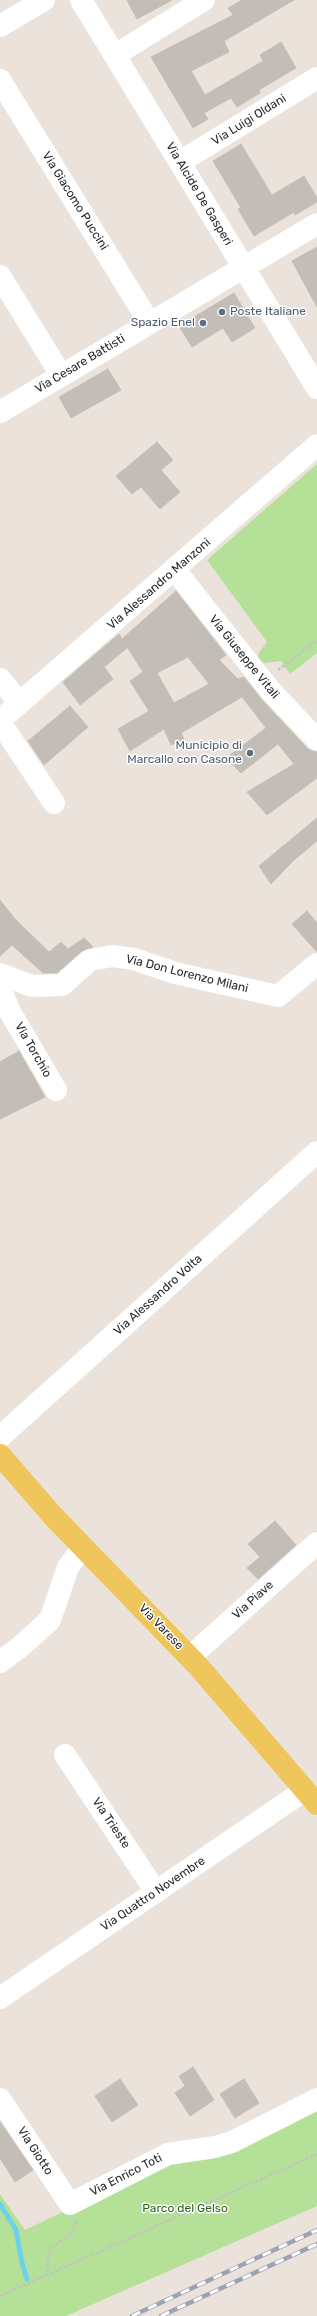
<!DOCTYPE html>
<style>
body{margin:0}
canvas{display:block;background:#ebe3db}
</style>
<canvas width="317" height="2316"></canvas>
<script>
const ctx = document.querySelector('canvas').getContext('2d');
ctx.lineJoin = 'round';
function fill(path, color) { ctx.fillStyle = color; ctx.fill(path, 'evenodd'); }
const poly = rows => new Path2D(rows.map(r => 'M' + r).join(''));
function trace(path, color, width, dash) { ctx.strokeStyle = color; ctx.lineWidth = width; ctx.lineCap = dash ? 'butt' : 'round'; ctx.setLineDash(dash || []); ctx.stroke(path); }
function write(font, color, halo, rows, align = 'center') {
  ctx.font = font + ' Rubik,sans-serif'; ctx.lineWidth = 3; ctx.setLineDash([]); ctx.textBaseline = 'middle'; ctx.strokeStyle = halo; ctx.fillStyle = color; for (const [text, x, y, turn = 0] of rows) {
    ctx.save(); ctx.translate(x, y); ctx.rotate((+turn || 0) * Math.PI / 180); ctx.textAlign = isNaN(turn) ? turn : align; if (halo) ctx.strokeText(text, 0, 0); ctx.fillText(text, 0, 0); ctx.restore();
  }
}
const green = poly([
 [317,464,317,653,290,674,281,661,264,663,258,659,259,652,267,642,207,560],
 [317,2106,317,2206,66,2316,0,2316,0,2194,25,2230,175,2158]
]);
const stream = poly([
 [0,2204,16,2230,22,2263,27,2279]
]);
const building = poly([
 [127,0,172,0,137,19,127,0],
 [242,0,294,0,224,41,229,52,191,71,205,95,263,61,260,55,281,42,296,68,259,90,260,93,237,107,231,98,204,113,208,119,193,128,151,57,233,15,228,8,242,0],
 [241,144,272,195,304,176,317,198,317,202,295,215,294,212,254,236,238,209,241,208,213,161,241,144],
 [317,247,317,307,292,261,317,247],
 [234,293,255,328,232,342,223,328,192,347,179,326,234,293],
 [108,369,121,390,71,418,59,397,108,369],
 [157,442,173,460,161,470,180,492,160,509,141,487,132,494,116,476,157,442],
 [176,591,226,655,219,660,238,679,244,677,261,699,308,749,317,752,317,778,267,815,247,792,294,764,278,744,241,773,226,758,266,728,242,697,181,733,184,739,171,745,164,729,130,751,118,729,149,711,130,681,143,672,124,642,127,648,104,667,113,679,80,705,63,682,119,634,122,639,176,591],
 [188,657,209,684,174,703,157,673,188,657],
 [70,706,88,727,44,765,28,741,70,706],
 [317,818,317,841,294,860,271,884,259,866,317,818],
 [0,900,15,919,49,952,61,942,68,949,84,938,93,947,82,951,57,973,43,973,12,945,0,956,0,900],
 [307,911,317,923,317,952,292,924,307,911],
 [19,1051,45,1097,0,1119,0,1062,19,1051],
 [275,1521,296,1545,258,1579,247,1568,260,1557,248,1544,275,1521],
 [193,2067,214,2100,190,2116,175,2093,185,2086,179,2076,193,2067],
 [120,2079,138,2105,112,2122,95,2096,120,2079],
 [244,2079,259,2103,235,2118,220,2094,244,2079],
 [0,2122,33,2170,15,2182,0,2158,0,2122]
]);
const path = poly([
 [278,670,317,641],
 [47,2277,48,2255,52,2248,72,2233,77,2221],
 [0,2296,317,2154]
]);
const minor = poly([
 [81,0,317,388],
 [0,26,44,0],
 [115,55,204,0],
 [0,80,149,322],
 [180,162,317,78],
 [0,276,61,375],
 [0,412,317,224],
 [175,570,270,690,317,740],
 [0,679,20,703],
 [0,720,317,445],
 [0,722,54,803],
 [0,974,32,986,62,985,90,960,113,956,134,959,175,973,278,996,317,964],
 [0,987,9,1010,56,1090],
 [0,1437,317,1152],
 [190,1657,317,1543],
 [0,1662,20,1647,50,1620,68,1567,83,1547],
 [65,1755,156,1892],
 [0,1998,305,1790],
 [0,2099,70,2204,168,2154,215,2147,232,2142,317,2099]
]);
const major = poly([
 [0,1455,53,1516,198,1666,317,1804]
]);
const rail = poly([
 [132,2316,317,2230],
 [161,2316,317,2244]
]);
const markers = [
 [222,312,4,"#5c6f8a"],
 [203,323,4,"#5c6f8a"],
 [250,753,4,"#5c6f8a"]
];
const streetNames = [
 ["Via Luigi Oldani",249,120,-32],
 ["Via Alcide De Gasperi",199,194,59],
 ["Via Giacomo Puccini",75,201,58],
 ["Via Cesare Battisti",80,364,-31],
 ["Via Alessandro Manzoni",159,584,-41],
 ["Via Giuseppe Vitali",244,657,51],
 ["Via Don Lorenzo Milani",187,974,14],
 ["Via Torchio",33,1050,60],
 ["Via Alessandro Volta",158,1295,-42],
 ["Via Piave",253,1600,-42],
 ["Via Varese",161,1627,46],
 ["Via Trieste",111,1823,56],
 ["Via Quattro Novembre",153,1894,-34],
 ["Via Giotto",35,2151,57],
 ["Via Enrico Toti",126,2175,-27]
];
const serviceNames = [
 ["Poste Italiane",230,312,"left"],
 ["Spazio Enel",195,323],
 ["Municipio di",242,746],
 ["Marcallo con Casone",242,760]
];
const parkNames = [
 ["Parco del Gelso",185,2209]
];
fill(green, '#b4e197');
trace(stream, '#6ed1ec', 5);
fill(building, '#c3bdb7');
trace(building, '#c6bfb4', 1);
trace(path, '#c3c3c3', 2.5, [3, 2]);
trace(minor, '#fff', 22);
trace(major, '#eec65c', 22);
trace(rail, '#9ea2b3', 4.5);
trace(rail, '#fff', 3, [9]);
for (const [x, y, r, color] of markers) { const dot = new Path2D(); dot.arc(x, y, r, 0, 2 * Math.PI); ctx.fillStyle = color; ctx.fill(dot); trace(dot, '#fff', 1.5); }
write('12px', '#292929', '#fff', streetNames);
write('12px', '#4e5e75', '#fff', serviceNames, 'right');
write('12px', '#2d641a', '#fff', parkNames);
</script>
